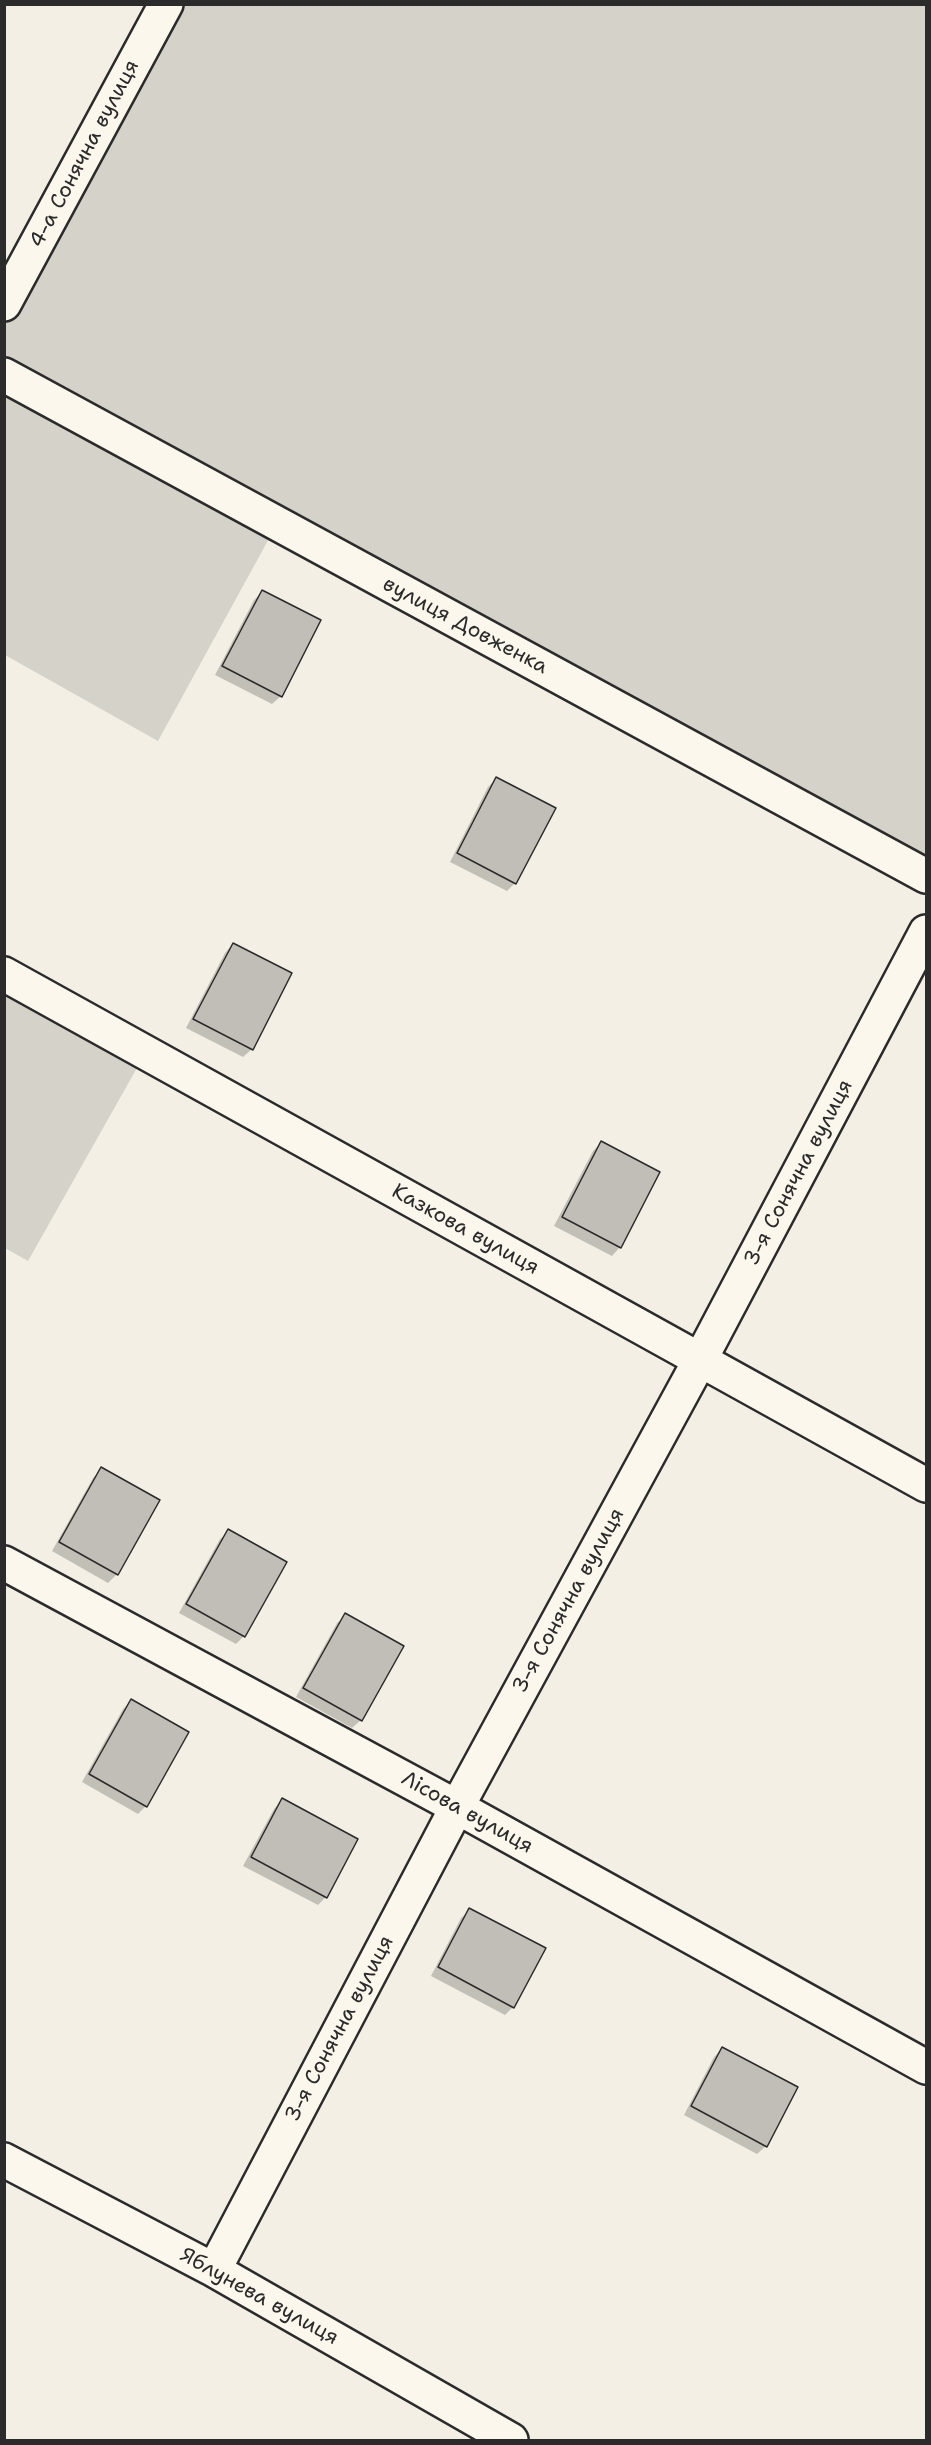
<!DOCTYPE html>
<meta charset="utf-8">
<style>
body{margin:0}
#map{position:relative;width:931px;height:2445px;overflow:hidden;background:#f3efe4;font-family:"Shantell Sans",sans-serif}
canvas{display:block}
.frame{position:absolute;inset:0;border:6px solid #2b2b2b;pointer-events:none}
</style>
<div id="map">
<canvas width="931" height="2445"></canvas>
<div class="frame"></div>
</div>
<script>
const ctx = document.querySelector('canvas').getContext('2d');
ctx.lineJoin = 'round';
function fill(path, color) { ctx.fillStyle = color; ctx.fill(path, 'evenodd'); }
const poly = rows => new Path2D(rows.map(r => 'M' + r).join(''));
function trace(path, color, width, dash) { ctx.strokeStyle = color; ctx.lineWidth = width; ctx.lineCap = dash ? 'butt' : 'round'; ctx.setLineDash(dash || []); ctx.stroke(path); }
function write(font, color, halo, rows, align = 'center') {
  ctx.font = font + ' "Shantell Sans",sans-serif'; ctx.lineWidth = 5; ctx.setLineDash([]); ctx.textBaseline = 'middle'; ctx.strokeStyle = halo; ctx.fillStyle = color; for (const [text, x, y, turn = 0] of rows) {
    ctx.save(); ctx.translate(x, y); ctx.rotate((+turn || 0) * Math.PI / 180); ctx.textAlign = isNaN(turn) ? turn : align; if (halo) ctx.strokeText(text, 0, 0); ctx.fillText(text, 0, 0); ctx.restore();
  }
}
const green = poly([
 [167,5,926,5,926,876,277,524,158,741,5,655,5,304],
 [4,974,146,1052,28,1261,5,1248]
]);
const shadow = poly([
 [262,592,281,696,272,704,215,675,254,600],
 [496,779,515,883,507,891,450,862,488,787],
 [233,944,252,1049,243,1057,186,1028,225,953],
 [601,1143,620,1247,612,1256,554,1226,593,1151],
 [101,1469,117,1574,108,1583,52,1551,93,1478],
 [229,1531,244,1636,236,1644,179,1613,220,1539],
 [346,1615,361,1720,352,1728,296,1697,337,1623],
 [131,1701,146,1806,138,1814,82,1782,123,1709],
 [282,1800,326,1897,318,1905,243,1866,274,1809],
 [470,1910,513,2007,505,2015,431,1976,461,1918],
 [722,2049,766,2146,757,2154,684,2115,714,2057]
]);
const building = poly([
 [262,590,321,620,282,697,222,666,262,590],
 [496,777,556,808,516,884,457,853,496,777],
 [233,943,292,973,253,1050,193,1019,233,943],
 [601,1141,660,1172,621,1248,562,1217,601,1141],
 [101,1467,160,1500,118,1575,59,1542,101,1467],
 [228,1529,287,1562,245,1637,186,1604,228,1529],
 [345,1613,404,1646,362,1721,303,1688,345,1613],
 [131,1699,189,1732,147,1807,89,1774,131,1699],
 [282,1798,358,1839,327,1898,251,1857,282,1798],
 [469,1908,546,1948,514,2008,438,1967,469,1908],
 [722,2047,798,2087,767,2147,691,2106,722,2047]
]);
const minor = poly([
 [4,304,166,4],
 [4,375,926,876],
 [4,974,926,1485],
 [4,1563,457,1807,926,2067],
 [4,2160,214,2270,511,2440],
 [214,2270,457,1807,700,1360,926,932]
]);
const streetNames = [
 ["4-а Сонячна вулиця",85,154,-62],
 ["вулиця Довженка",465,626,28],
 ["3-я Сонячна вулиця",799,1173,-62],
 ["Казкова вулиця",465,1230,29],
 ["3-я Сонячна вулиця",569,1601,-61],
 ["Лісова вулиця",467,1813,29],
 ["3-я Сонячна вулиця",340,2029,-62],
 ["Яблунева вулиця",259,2297,29]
];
fill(green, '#d5d2c9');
fill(shadow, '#0003');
fill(building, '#c0beb6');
trace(building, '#2b2b2b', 1.5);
trace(minor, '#2b2b2b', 38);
trace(minor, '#fbf7ec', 33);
write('21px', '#2b2b2b', '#fbf7ec', streetNames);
</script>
